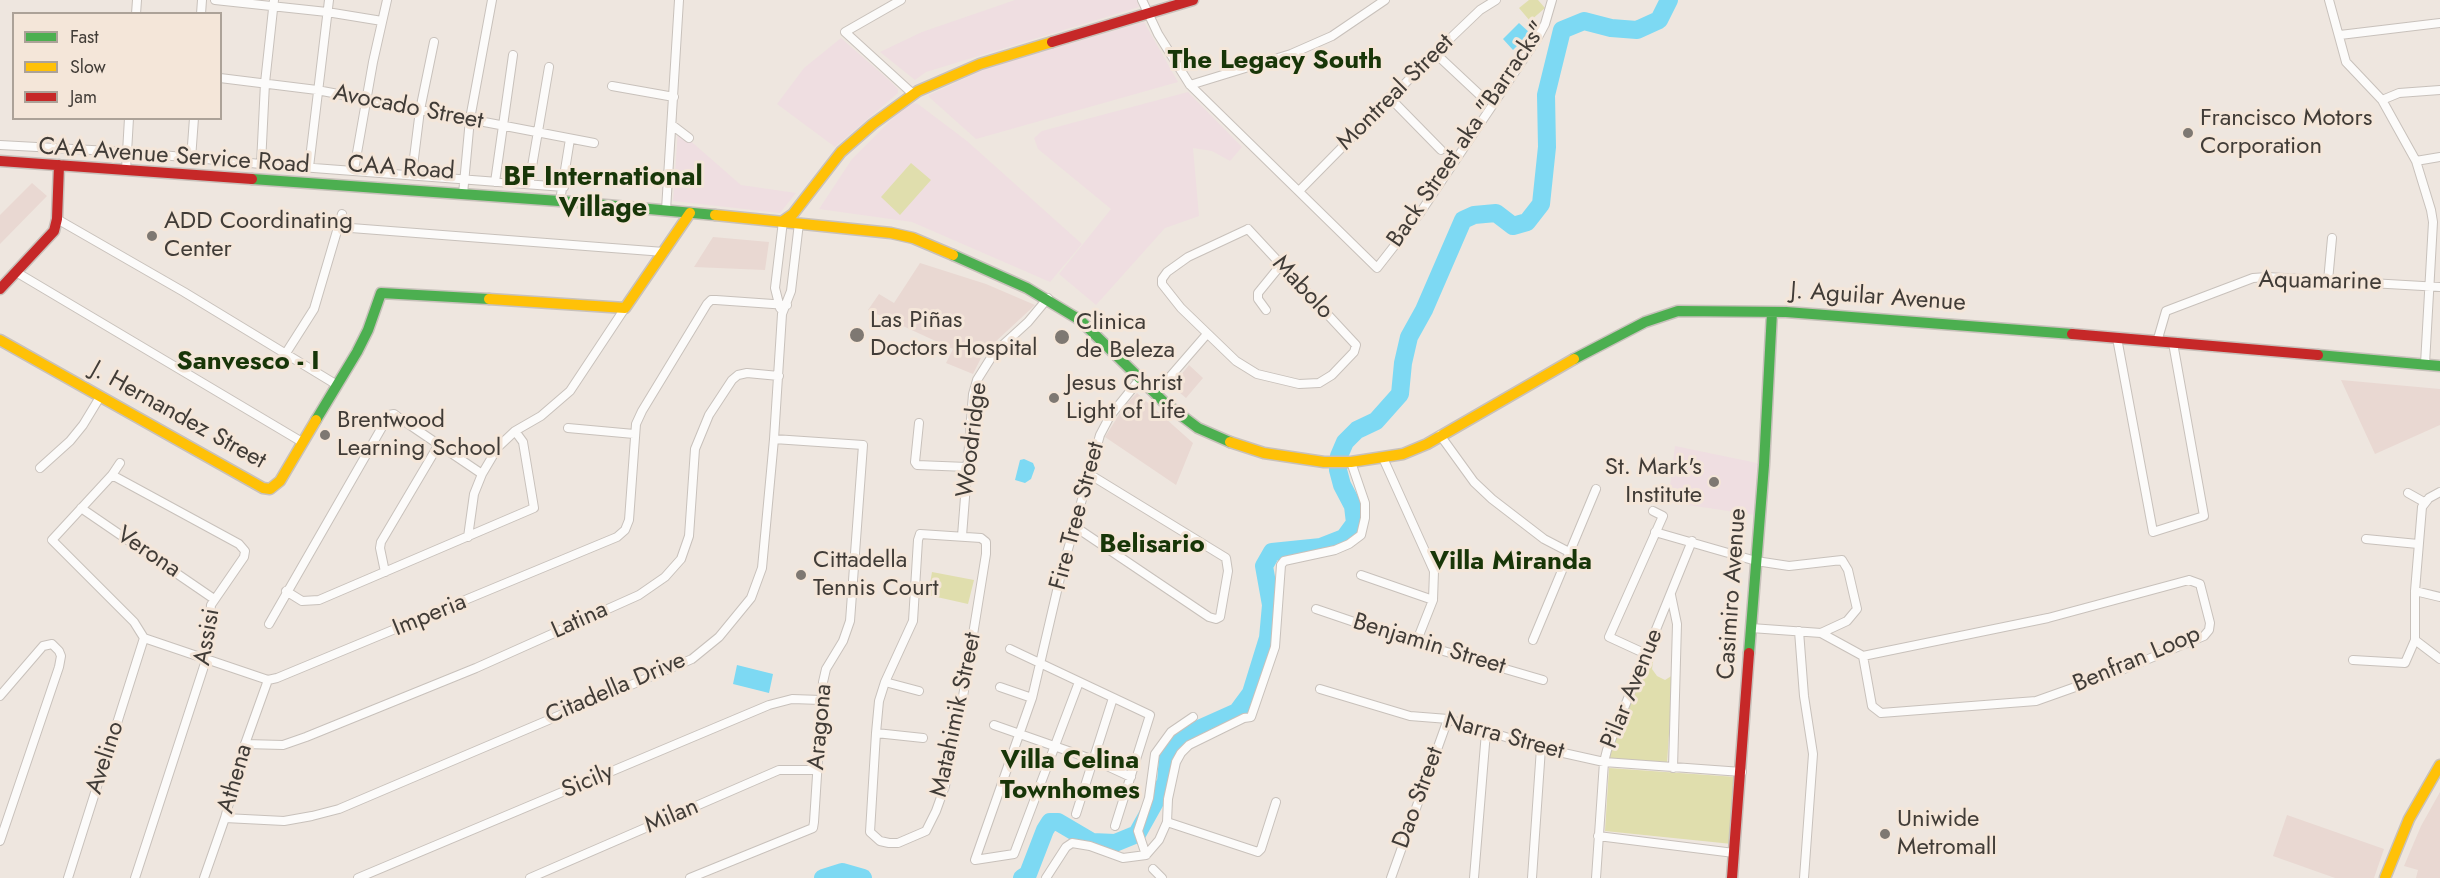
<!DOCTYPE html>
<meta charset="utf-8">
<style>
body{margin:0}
#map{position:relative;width:2440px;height:878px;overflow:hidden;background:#eee6df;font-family:Jost,sans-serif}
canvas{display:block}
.legend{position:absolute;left:12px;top:12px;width:210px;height:108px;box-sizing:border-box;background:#f4e6d9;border:2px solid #aca298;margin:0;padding:8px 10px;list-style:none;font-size:18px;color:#413c37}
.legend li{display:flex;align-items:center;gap:12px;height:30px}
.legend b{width:30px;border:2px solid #aca298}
</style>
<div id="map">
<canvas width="2440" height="878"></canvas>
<ul class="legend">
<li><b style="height:8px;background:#4caf50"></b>Fast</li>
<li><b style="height:8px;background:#ffc107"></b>Slow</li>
<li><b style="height:8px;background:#c62828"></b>Jam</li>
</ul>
</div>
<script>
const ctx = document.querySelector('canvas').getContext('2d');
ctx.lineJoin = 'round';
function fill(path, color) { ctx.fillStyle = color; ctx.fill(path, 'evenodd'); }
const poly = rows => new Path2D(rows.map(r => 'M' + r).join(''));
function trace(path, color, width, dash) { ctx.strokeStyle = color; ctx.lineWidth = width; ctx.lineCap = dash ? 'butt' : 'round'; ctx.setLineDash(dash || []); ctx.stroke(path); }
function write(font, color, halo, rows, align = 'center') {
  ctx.font = font + ' Jost,sans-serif'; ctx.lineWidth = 6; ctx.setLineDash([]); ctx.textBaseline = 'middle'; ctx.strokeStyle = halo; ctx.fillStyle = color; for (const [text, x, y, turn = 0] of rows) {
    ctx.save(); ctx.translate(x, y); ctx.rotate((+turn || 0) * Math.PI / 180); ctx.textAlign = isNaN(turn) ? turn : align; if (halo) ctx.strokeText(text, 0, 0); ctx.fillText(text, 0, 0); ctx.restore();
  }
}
const commercial = poly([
 [32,183,47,196,0,244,0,215],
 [713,237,769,242,765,270,694,267],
 [920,263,986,284,1035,305,993,344,981,358,973,374,946,363,953,349,868,310,879,294,894,303],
 [1189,365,1203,378,1186,398,1172,386],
 [2341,380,2440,389,2440,425,2375,454],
 [1137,393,1193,443,1176,485,1105,437,1125,405],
 [2440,792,2440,878,2416,878,2418,870,2404,866,2421,826],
 [2287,815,2384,849,2374,878,2335,878,2273,856]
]);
const education = poly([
 [1015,0,1137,0,1139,7,926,72,915,80,880,52,922,32],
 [1144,22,1178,82,976,139,929,97,929,95,987,68],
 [841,38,890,81,898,89,898,93,835,147,777,104,804,68],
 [1188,92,1242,147,1230,161,1212,151,1193,148,1199,216,1165,228,1096,305,1059,274,1111,209,1038,149,1034,138,1042,131],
 [913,103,918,104,967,141,1082,244,1050,282,912,222,819,209,852,159,903,108],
 [678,130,741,185,796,193,780,213,673,201],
 [1675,446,1757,463,1755,515,1668,502]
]);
const green = poly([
 [1529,0,1538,0,1545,8,1530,21,1519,8],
 [911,163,931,180,900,215,881,197],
 [932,572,974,580,968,604,928,595],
 [1651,653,1654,655,1652,669,1657,676,1665,680,1673,675,1667,763,1608,759],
 [1609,768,1736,777,1732,844,1605,831]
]);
const water = poly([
 [1519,23,1530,33,1513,50,1503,39],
 [1024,459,1033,463,1035,468,1031,479,1025,483,1015,480,1020,460],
 [737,665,773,674,769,693,733,684]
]);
const river = poly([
 [823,878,842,872,863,878],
 [1022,878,1028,874,1045,830,1050,822,1058,822,1092,842,1115,843,1137,834,1166,782,1168,757,1174,744,1190,733,1237,712,1251,693,1268,638,1271,605,1264,566,1272,552,1321,547,1344,538,1355,523,1353,506,1342,485,1338,470,1339,456,1345,442,1357,430,1376,421,1400,394,1403,363,1409,337,1424,310,1463,220,1474,215,1496,213,1513,226,1527,222,1541,204,1547,147,1546,95,1562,30,1584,21,1611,28,1637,30,1659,20,1669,0]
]);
const street = poly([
 [215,0,327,12,382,21],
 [901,0,845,32,913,94],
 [1142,0,1158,34,1190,85,1377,268,1420,213,1537,39,1545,24,1552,0],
 [2329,0,2346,62,2382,100,2416,161,2431,210,2433,222,2425,364],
 [136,14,137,0],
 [201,14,202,0],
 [2340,35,2440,23],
 [1435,53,1482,97],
 [220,78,317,90,594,143],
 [1190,85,1291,54,1332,36,1385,0],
 [612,86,674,97],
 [1389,97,1441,150],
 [2382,100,2399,93,2440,90],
 [672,125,689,138],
 [0,145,128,152,261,164,564,187],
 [191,159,194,118],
 [2416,161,2440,157],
 [261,164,265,83,274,0],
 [309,167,329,0],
 [126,170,129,118],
 [354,170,373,62,387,0],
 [412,174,420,110,434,42],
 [495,182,513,55],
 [529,184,549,67],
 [1300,190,1435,53,1480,10,1496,0],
 [463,194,470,119,492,0],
 [560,201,570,139],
 [666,210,679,0],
 [57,219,184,292,337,385],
 [338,227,664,252],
 [1248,229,1356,345,1354,352,1332,375,1319,383,1299,384,1257,374,1236,361,1181,308,1162,284,1162,279,1167,272,1188,257,1248,229],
 [16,272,302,442],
 [2328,281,2332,238],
 [780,308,775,288,783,221],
 [1266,310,1258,299,1258,293,1280,266],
 [2117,338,2153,532,2204,516,2173,343],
 [2157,342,2166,311,2253,278,2267,277,2440,287],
 [286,353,314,309,342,214],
 [1155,394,1207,334],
 [919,423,915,462,917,465,967,467],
 [568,428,634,434],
 [1440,435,1474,482,1492,499,1544,539,1569,552],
 [1383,458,1434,571,1433,600,1416,643],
 [120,463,112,475,52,540,134,622,144,638,268,680,277,678,617,537,625,530,629,520,636,424,642,411,707,304,711,300,716,300,787,305],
 [40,468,70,441,83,425,100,397],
 [112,475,239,544,245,551,244,557,211,605,206,660,135,878],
 [2440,492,2429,498,2422,507,2415,591,2415,640,2440,659],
 [2408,493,2424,502],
 [81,508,214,599],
 [1074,526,1209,617,1216,619,1220,617,1228,571,1226,558,1089,474],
 [1655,532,1756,561,1789,566,1842,560,1848,570,1857,609,1847,621,1821,633],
 [920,534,981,538,986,542,986,554,961,709,945,786,936,811,926,831,898,843,889,843,880,841,870,832,876,733,879,701,885,682,913,621,918,540,920,534],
 [962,536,973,394,977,380,994,353,1028,322,1048,298],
 [468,537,474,494,482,474,498,447,515,431,541,416,570,391,625,308],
 [2366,539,2418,544],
 [385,572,380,548,381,542,439,444],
 [1361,575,1433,600],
 [2189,580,2200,584,2210,623,2209,630,2204,636,2112,674,2036,701,1881,713,1872,706,1863,656,2048,618,2189,580],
 [286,591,302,601,319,600,534,508,523,442,515,431],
 [2415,591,2440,597],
 [1671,595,1677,624,1673,768],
 [1316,609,1416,643,1543,680],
 [269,624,389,415,394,414,398,417,482,474],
 [1751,628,1821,633,1863,656],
 [1799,631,1804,696,1813,754,1804,878],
 [1533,640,1596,489],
 [1010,649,1150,715,1115,826],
 [1646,654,1609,637,1663,516,1653,511],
 [2353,660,2405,663,2415,640],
 [885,682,919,691],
 [1079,682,1014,854,975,860,1032,698,1060,578,1100,435,1110,416,1140,379],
 [1000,687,1032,698],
 [1320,689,1410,716,1448,719,1541,748,1604,762,1742,772],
 [0,696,43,646,52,644,59,651,61,656,59,667,0,841],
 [994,725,1094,760,1131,777],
 [876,733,923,738],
 [245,744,283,745,306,737,476,668,639,595,665,577,681,559,689,536,695,449,709,415,732,380,738,375,747,373,779,376],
 [1076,814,1113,698],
 [225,818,284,821,312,816,339,809,692,659,719,637,751,598,762,568,774,439,782,314,791,291,799,223],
 [1167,822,1258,852,1261,849,1276,802],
 [1598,836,1734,853],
 [1146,855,1138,831,1149,798,1155,754,1171,732,1193,717],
 [1153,869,1162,878],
 [68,878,144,638],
 [204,878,225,818,245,744,268,680],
 [358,878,769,705,792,699,821,700],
 [530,878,779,770,817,770],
 [690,878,813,828,814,822,823,682,826,669,843,641,850,621,863,445,774,439],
 [1046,878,1066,847,1072,843,1090,846,1123,858,1146,855,1159,840,1167,822,1168,799,1176,762,1181,753,1189,745,1244,718,1251,717,1275,647,1281,565,1284,561,1335,550,1349,544,1361,535,1365,518,1365,503,1351,462],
 [1391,878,1448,719],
 [1474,878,1486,732],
 [1532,878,1541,748],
 [1596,878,1604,762,1607,750,1692,541]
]);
const fast = poly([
 [252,179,573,202,715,215],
 [953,255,1027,288,1080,320,1166,404,1198,428,1230,442],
 [2318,355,2440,366],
 [1574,359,1645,322,1678,311,1786,312,2072,334],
 [316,420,357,352,368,330,381,293,489,299],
 [1749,653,1764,465,1772,312]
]);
const slow = poly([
 [715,215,891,233,913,238,953,255],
 [783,221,793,214,841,152,873,124,918,91,980,64,1052,42],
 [489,299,625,308,690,213],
 [0,340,263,488,270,489,280,481,316,420],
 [1230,442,1264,453,1324,462,1351,462,1403,454,1427,444,1574,359],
 [2385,878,2409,819,2440,765]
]);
const jam = poly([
 [1052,42,1193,0],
 [0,161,252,179],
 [0,289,54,231,57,219,59,165],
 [2072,334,2318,355],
 [1732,878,1749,653]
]);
const markers = [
 [2188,133,6,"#7e7872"],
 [152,236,6,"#7e7872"],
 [857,335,8,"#7e7872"],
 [1062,337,8,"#7e7872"],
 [1054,398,6,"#7e7872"],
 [325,435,6,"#7e7872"],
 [1714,482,6,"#7e7872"],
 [801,575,6,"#7e7872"],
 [1885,834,6,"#7e7872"]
];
const streetNames = [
 ["Montreal Street",1396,93,-45],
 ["Avocado Street",408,108,11],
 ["Back Street aka \"Barracks\"",1468,135,-56],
 ["CAA Avenue Service Road",174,157,4],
 ["CAA Road",401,169,4],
 ["Aquamarine",2320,282,1],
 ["Mabolo",1302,288,47],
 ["J. Aguilar Avenue",1878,298,4],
 ["J. Hernandez Street",178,416,29],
 ["Woodridge",973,440,-83],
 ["Fire Tree Street",1078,516,-75],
 ["Verona",148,553,34],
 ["Casimiro Avenue",1733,594,-86],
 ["Imperia",430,616,-22],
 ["Latina",580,621,-24],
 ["Assisi",208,637,-80],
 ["Benjamin Street",1429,645,17],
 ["Benfran Loop",2137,660,-23],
 ["Citadella Drive",616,689,-23],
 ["Pilar Avenue",1633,689,-68],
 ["Matahimik Street",957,715,-78],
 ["Aragona",821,727,-85],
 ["Narra Street",1504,737,15],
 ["Avelino",106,758,-72],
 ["Athena",236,779,-74],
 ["Sicily",588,782,-23],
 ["Dao Street",1419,798,-70],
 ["Milan",672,817,-23]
];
const poiNames = [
 ["Francisco Motors",2200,119],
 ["Corporation",2200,147],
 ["ADD Coordinating",164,222],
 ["Center",164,250],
 ["Las Piñas",870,321],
 ["Doctors Hospital",870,349],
 ["Clinica",1076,323],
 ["de Beleza",1076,351],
 ["Jesus Christ",1066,384],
 ["Light of Life",1066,412],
 ["Brentwood",337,421],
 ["Learning School",337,449],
 ["St. Mark's",1702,468,"right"],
 ["Institute",1702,496,"right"],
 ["Cittadella",813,561],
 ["Tennis Court",813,589],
 ["Uniwide",1897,820],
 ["Metromall",1897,848]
];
const neighbourhoodNames = [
 ["The Legacy South",1275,62],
 ["Sanvesco - I",248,363],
 ["Belisario",1152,546],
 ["Villa Miranda",1511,563],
 ["Villa Celina",1070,762],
 ["Townhomes",1070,792]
];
const quarterNames = [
 ["BF International",603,178],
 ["Village",603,209]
];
fill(commercial, '#e9d8d2');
fill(education, '#efdee1');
fill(green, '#e0dead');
fill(water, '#7dd9f3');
trace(river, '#7dd9f3', 18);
trace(street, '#c8c1bb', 10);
trace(fast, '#c8c1bb', 13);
trace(slow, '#c8c1bb', 13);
trace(jam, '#c8c1bb', 13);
trace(street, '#fcfbfa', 8);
trace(fast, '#4caf50', 10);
trace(slow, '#ffc107', 10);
trace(jam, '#c62828', 10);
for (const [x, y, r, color] of markers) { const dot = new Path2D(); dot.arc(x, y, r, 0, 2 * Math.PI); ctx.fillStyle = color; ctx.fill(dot); trace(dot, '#f4e6d9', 2); }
write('24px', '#413c37', '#f4e6d9', streetNames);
write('24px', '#413c37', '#f4e6d9', poiNames, 'left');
write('bold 26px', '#183608', '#f4e6d9', neighbourhoodNames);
write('bold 27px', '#183608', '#f4e6d9', quarterNames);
</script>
